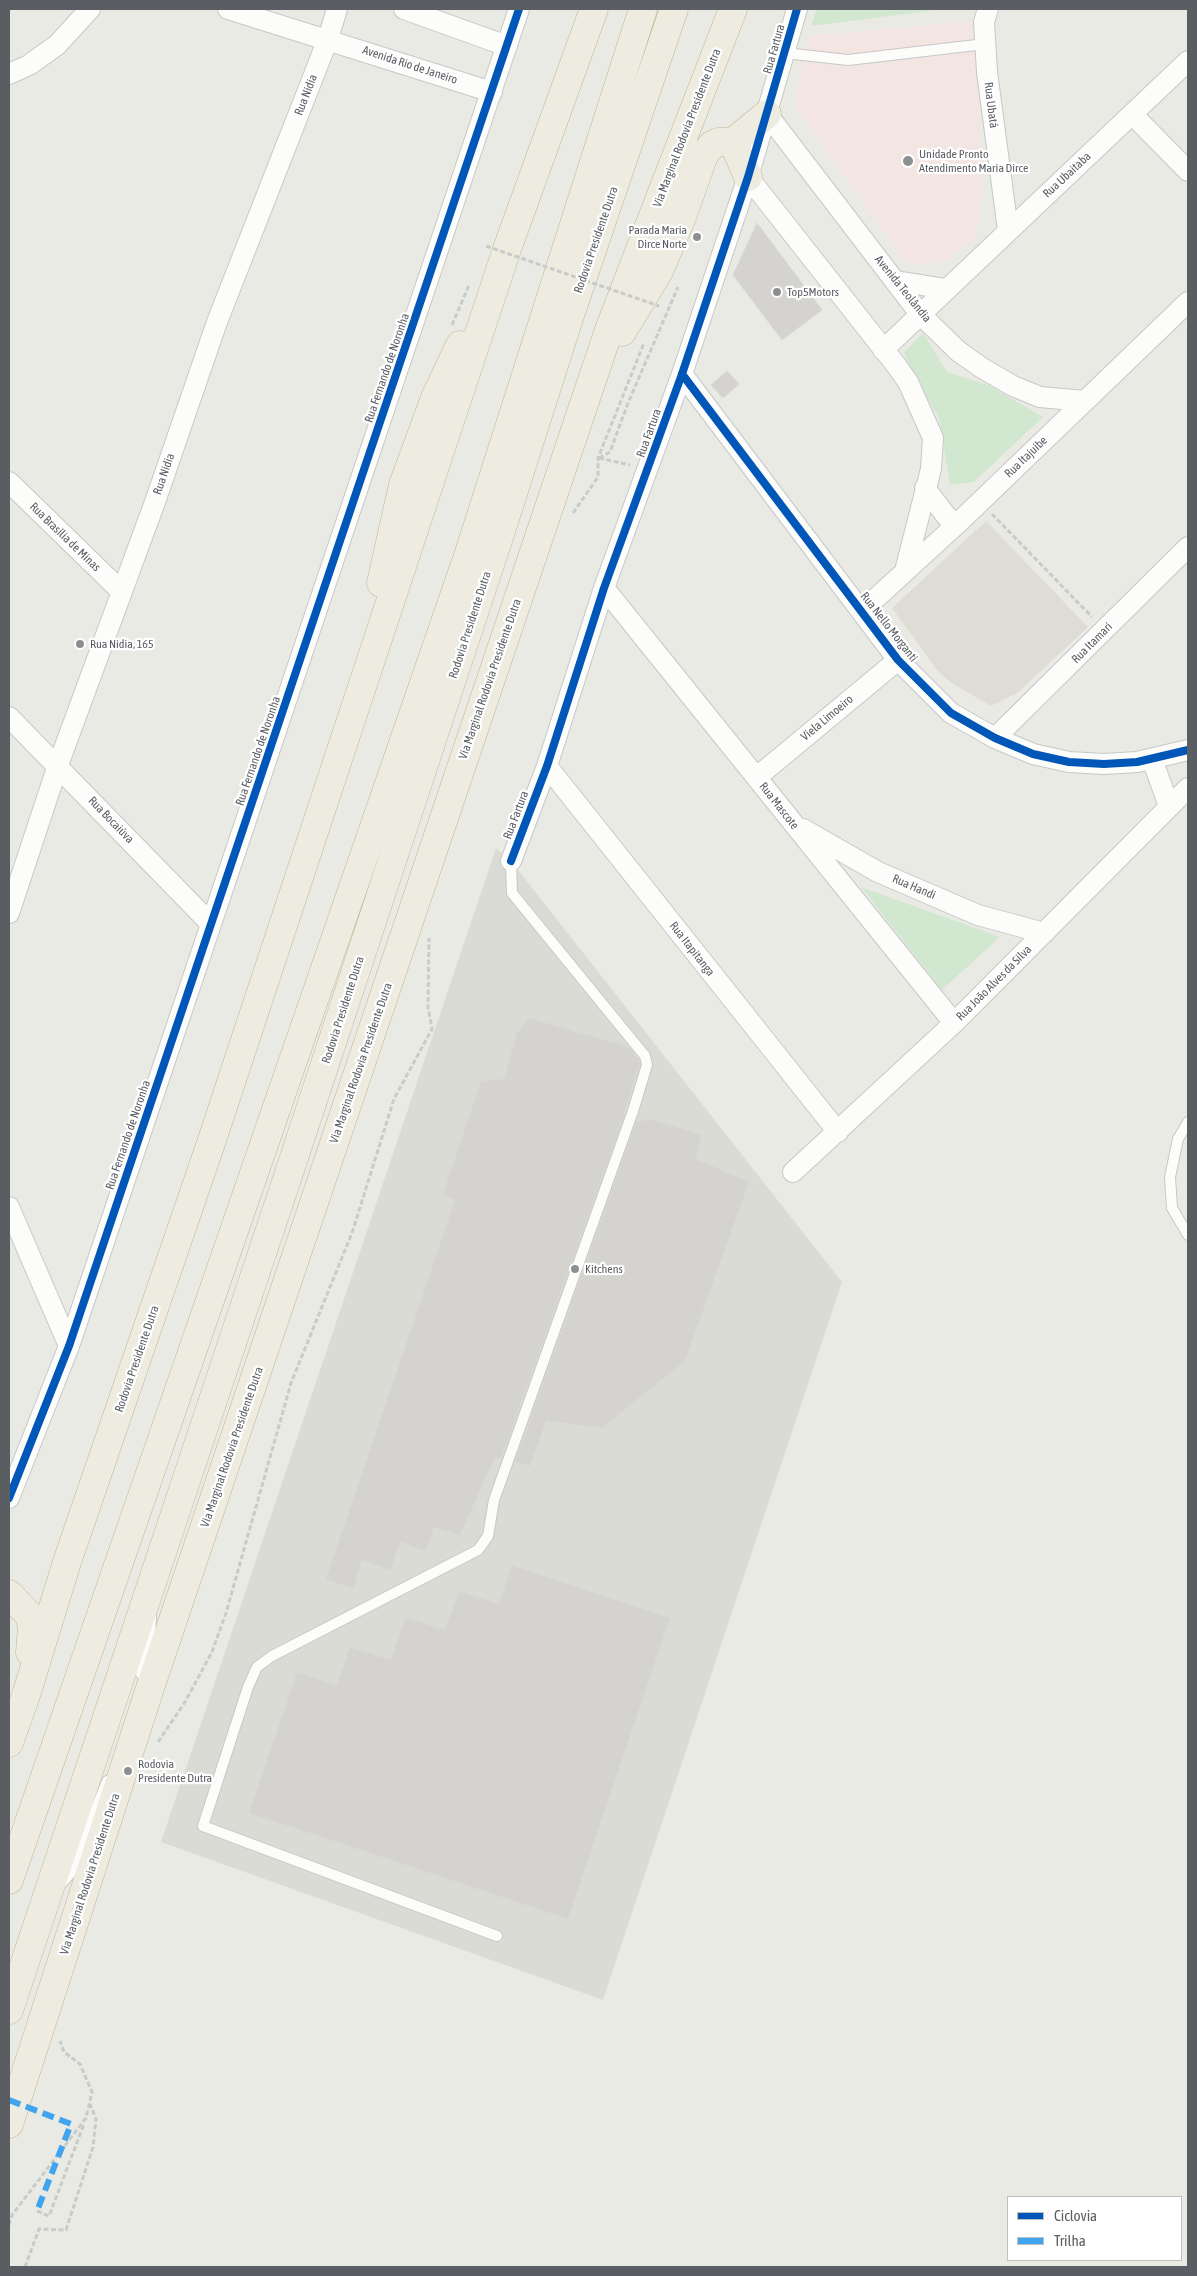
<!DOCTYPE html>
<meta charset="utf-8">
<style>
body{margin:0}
#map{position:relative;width:1197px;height:2276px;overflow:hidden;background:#eaeae5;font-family:"Asap Condensed",sans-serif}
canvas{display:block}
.frame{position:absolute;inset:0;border:10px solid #5a5e63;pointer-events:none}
.legend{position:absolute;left:1007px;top:2196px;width:175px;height:65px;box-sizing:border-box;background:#fff;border:1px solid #bdbfc1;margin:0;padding:6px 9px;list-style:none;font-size:15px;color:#5a5e63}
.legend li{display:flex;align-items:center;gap:10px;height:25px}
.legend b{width:25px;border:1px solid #bdbfc1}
</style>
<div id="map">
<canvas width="1197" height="2276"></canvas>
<div class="frame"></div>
<ul class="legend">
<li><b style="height:6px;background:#0057b8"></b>Ciclovia</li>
<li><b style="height:6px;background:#40a5ee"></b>Trilha</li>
</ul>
</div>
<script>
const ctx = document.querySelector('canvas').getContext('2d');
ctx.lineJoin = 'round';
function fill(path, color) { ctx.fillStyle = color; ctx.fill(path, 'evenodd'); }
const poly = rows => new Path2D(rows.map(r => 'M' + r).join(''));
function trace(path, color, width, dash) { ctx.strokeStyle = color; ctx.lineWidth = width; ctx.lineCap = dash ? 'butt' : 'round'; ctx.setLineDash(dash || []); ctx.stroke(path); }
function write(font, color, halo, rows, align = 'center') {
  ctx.font = font + ' "Asap Condensed",sans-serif'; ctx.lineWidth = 4.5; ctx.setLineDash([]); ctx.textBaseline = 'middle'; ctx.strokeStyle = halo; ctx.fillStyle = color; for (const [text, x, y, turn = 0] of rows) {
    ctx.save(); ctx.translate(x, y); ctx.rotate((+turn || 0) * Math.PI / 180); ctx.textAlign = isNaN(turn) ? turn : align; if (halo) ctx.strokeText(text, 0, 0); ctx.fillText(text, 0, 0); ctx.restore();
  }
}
const industrial = poly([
 [496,848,511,861,842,1282,603,2000,161,1842]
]);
const education = poly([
 [986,521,1088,627,1017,693,991,706,950,682,937,670,892,608]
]);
const medical = poly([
 [973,21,981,125,982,198,976,238,948,260,929,264,905,262,794,105,809,36]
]);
const green = poly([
 [817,9,945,9,811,26],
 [923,333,947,372,988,385,1043,417,974,482,950,485,939,418,909,366,904,352],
 [861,887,1000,937,942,990]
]);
const building = poly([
 [757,223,822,310,782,340,733,275,757,223],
 [727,371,739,384,723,398,711,385,727,371],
 [529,1018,626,1046,633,1052,640,1063,622,1122,501,1459,495,1457,460,1535,434,1527,426,1551,400,1542,391,1570,362,1560,353,1589,326,1579,455,1200,443,1194,481,1081,504,1079,517,1033,529,1018],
 [651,1119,701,1135,696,1159,749,1182,685,1361,602,1428,546,1421,530,1466,515,1462,636,1122,651,1119],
 [512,1565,670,1618,568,1919,249,1813,297,1672,337,1685,350,1647,391,1660,405,1617,445,1630,459,1591,499,1604,512,1565]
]);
const path = poly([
 [452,325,469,285],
 [599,458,610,452,628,403,678,287],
 [599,458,630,465],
 [573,513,598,477,598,458,644,343],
 [992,514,1092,617],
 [158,1742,185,1702,212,1652,226,1613,291,1383,352,1233,394,1099,432,1029,428,1007,429,938],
 [37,2211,49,2216,84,2124],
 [9,2225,12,2215,86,2118,92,2092,80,2064,64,2052,60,2041],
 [25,2267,39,2229,66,2230,93,2147,96,2119,90,2104]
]);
const lane = poly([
 [785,53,848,60,985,44],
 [1188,1122,1178,1139,1170,1177,1172,1208,1188,1235],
 [141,1674,150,1637,151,1617],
 [61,1884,70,1874,107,1781],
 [497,1936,203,1826,248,1687,257,1667,272,1656,478,1550,488,1536,494,1500,633,1111,647,1065,645,1056,512,893,511,861]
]);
const street = poly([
 [228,9,492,92],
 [404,9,507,46],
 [988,9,984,22,987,72,1008,230],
 [9,74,29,65,57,45,90,9],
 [767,114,920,314,958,351,982,368,1013,386,1040,397,1085,401],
 [1132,114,1188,171],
 [748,177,896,365,908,382,933,438,931,469,905,571],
 [896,281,946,289],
 [883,350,1188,61],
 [682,374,898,660,951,713,995,738,1033,754,1069,762,1104,764,1137,762,1188,750],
 [9,482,122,592],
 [925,488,947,517,957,524],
 [604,588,954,1023],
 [862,611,957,524,1188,302],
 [9,717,211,924],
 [995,738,1188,547],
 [1152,759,1169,806],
 [547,766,838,1132],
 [757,777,898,660],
 [803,829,878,872,978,915,1044,933],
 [511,861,547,766,604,588,682,374,748,177,797,9],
 [9,913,58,765,155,502,217,322,328,39,337,9],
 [793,1172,954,1023,1188,788],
 [9,1207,69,1346],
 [9,1498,69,1346,519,9]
]);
const highway = poly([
 [733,142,748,177],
 [622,332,659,271,682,217,704,155,712,145,718,142,733,142,767,114],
 [381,583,403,485,435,398,460,345],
 [9,1594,29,1615,32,1627,30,1652],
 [9,1743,26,1695,67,1562,211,1143,507,249,594,9],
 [9,1880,469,553,643,9],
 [9,2010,288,1176,501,531,569,318,674,9],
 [9,2124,152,1682,610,327,733,9]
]);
const pathBridge = poly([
 [486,246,659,306]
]);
const quiet = poly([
 [9,2100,71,2124,37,2211]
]);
const cycleway = poly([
 [682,374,898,660,951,713,995,738,1033,754,1069,762,1104,764,1137,762,1188,750],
 [511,861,547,766,604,588,682,374,748,177,797,9],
 [9,1498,69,1346,519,9]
]);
const markers = [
 [908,161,6,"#8c8f90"],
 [697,237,5,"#8c8f90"],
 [777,292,5,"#8c8f90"],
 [80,644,5,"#8c8f90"],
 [575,1269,5,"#8c8f90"],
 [128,1771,5,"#8c8f90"]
];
const streetNames = [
 ["Rua Fartura",774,49,-74],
 ["Avenida Rio de Janeiro",410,65,18],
 ["Rua Nidia",306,95,-69],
 ["Rua Ubatá",991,105,83],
 ["Via Marginal Rodovia Presidente Dutra",687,128,-69],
 ["Rua Ubaitaba",1067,175,-43],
 ["Rodovia Presidente Dutra",596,240,-71],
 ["Avenida Teolândia",903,289,51],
 ["Rua Fernando de Noronha",387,368,-71],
 ["Rua Fartura",649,433,-70],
 ["Rua Itajuibe",1026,457,-44],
 ["Rua Nidia",164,474,-71],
 ["Rua Brasília de Minas",65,537,44],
 ["Rodovia Presidente Dutra",470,625,-72],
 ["Rua Nello Morganti",889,627,52],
 ["Rua Itamari",1092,643,-45],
 ["Via Marginal Rodovia Presidente Dutra",490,679,-71],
 ["Viela Limoeiro",827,718,-40],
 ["Rua Fernando de Noronha",258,751,-71],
 ["Rua Mascote",779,806,52],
 ["Rua Fartura",516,815,-69],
 ["Rua Bocaiúva",111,820,46],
 ["Rua Handi",914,887,23],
 ["Rua Itapitanga",692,949,52],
 ["Rua João Alves da Silva",994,983,-45],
 ["Rodovia Presidente Dutra",343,1010,-72],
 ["Via Marginal Rodovia Presidente Dutra",361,1063,-71],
 ["Rua Fernando de Noronha",128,1135,-71],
 ["Rodovia Presidente Dutra",137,1359,-71],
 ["Via Marginal Rodovia Presidente Dutra",232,1447,-71],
 ["Via Marginal Rodovia Presidente Dutra",90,1874,-72]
];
const poiNames = [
 ["Unidade Pronto",919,154],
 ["Atendimento Maria Dirce",919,168],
 ["Parada Maria",687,230,"right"],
 ["Dirce Norte",687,244,"right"],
 ["Top5Motors",787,292],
 ["Rua Nidia, 165",90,644],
 ["Kitchens",585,1269],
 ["Rodovia",138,1764],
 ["Presidente Dutra",138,1778]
];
fill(industrial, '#dbdbd6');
fill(education, '#dedcd4');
fill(medical, '#f3e5e1');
fill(green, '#d2e7d0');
fill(building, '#d4d3d0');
trace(building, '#dad8d4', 1);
trace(lane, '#c7c7c7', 12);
trace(street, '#c7c7c7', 22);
trace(highway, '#c2b592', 29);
trace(path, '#c7ccc9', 3, [5, 2.5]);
trace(lane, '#fcfcfb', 10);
trace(street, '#fcfcfb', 20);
trace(highway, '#eeece0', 28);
trace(pathBridge, '#c7ccc9', 3, [5, 2.5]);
trace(quiet, '#40a5ee', 6, [12, 6]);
trace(cycleway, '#0057b8', 8);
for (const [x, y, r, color] of markers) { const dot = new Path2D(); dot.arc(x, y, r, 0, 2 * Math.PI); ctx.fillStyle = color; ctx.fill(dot); trace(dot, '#fff', 2); }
write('12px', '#5a5e63', '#fff', streetNames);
write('12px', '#5a5e63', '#fff', poiNames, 'left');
</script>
